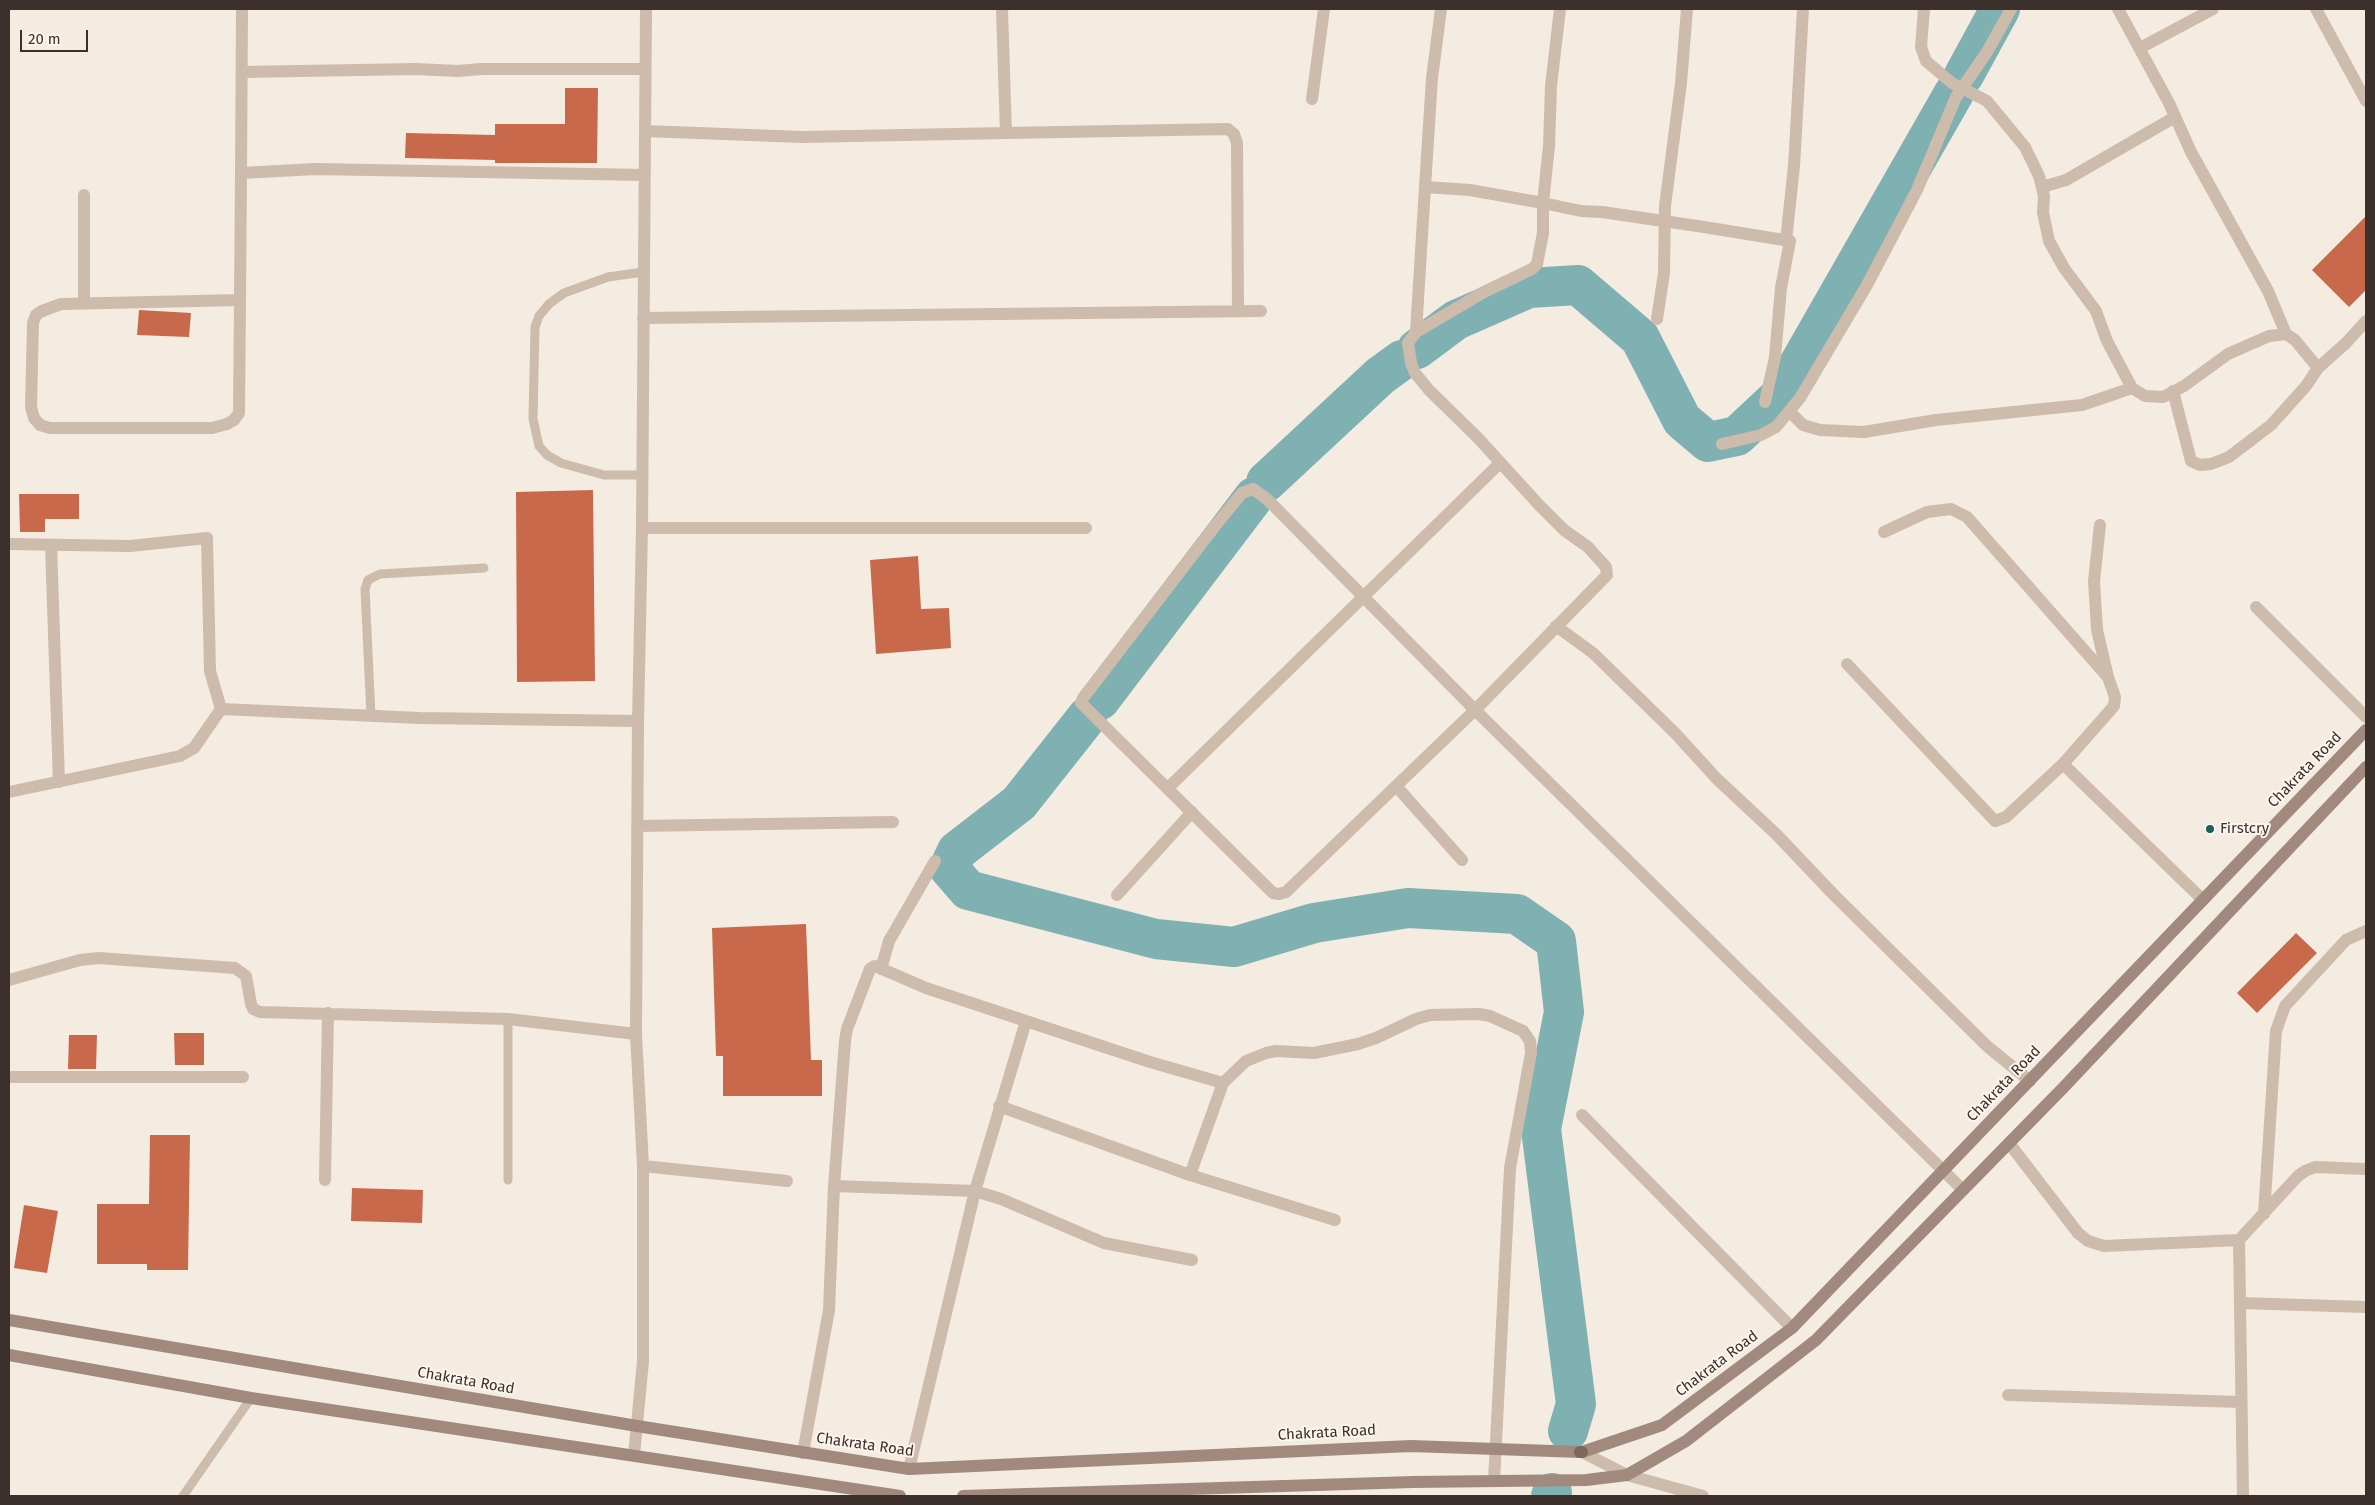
<!DOCTYPE html>
<style>
body{margin:0}
#map{position:relative;width:2375px;height:1505px;overflow:hidden;background:#f4ebe1;font-family:"Fira Sans",sans-serif}
canvas{display:block}
.frame{position:absolute;inset:0;border:10px solid #3b302b;pointer-events:none}
.scale{position:absolute;left:20px;top:30px;width:68px;height:22px;box-sizing:border-box;border:2px solid #3b302b;border-top:0;padding-left:6px;font-size:15px;line-height:18px;white-space:nowrap;color:#3b302b;-webkit-text-stroke:4px #fbf5ee;paint-order:stroke}
</style>
<div id="map">
<canvas width="2375" height="1505"></canvas>
<div class="frame"></div>
<div class="scale">20 m</div>
</div>
<script>
const ctx = document.querySelector('canvas').getContext('2d');
ctx.lineJoin = 'round';
const poly = rows => new Path2D(rows.map(r => 'M' + r).join(''));
function trace(path, color, width, dash) { ctx.strokeStyle = color; ctx.lineWidth = width; ctx.lineCap = dash ? 'butt' : 'round'; ctx.setLineDash(dash || []); ctx.stroke(path); }
function fill(path, color) { ctx.fillStyle = color; ctx.fill(path, 'evenodd'); }
function write(font, color, halo, rows, align = 'center') {
  ctx.font = font + ' "Fira Sans",sans-serif'; ctx.lineWidth = 4; ctx.setLineDash([]); ctx.textBaseline = 'middle'; ctx.strokeStyle = halo; ctx.fillStyle = color; for (const [text, x, y, turn = 0] of rows) {
    ctx.save(); ctx.translate(x, y); ctx.rotate((+turn || 0) * Math.PI / 180); ctx.textAlign = isNaN(turn) ? turn : align; if (halo) ctx.strokeText(text, 0, 0); ctx.fillText(text, 0, 0); ctx.restore();
  }
}
const river = poly([
 [1964,75,2000,9],
 [1417,349,1456,320,1529,288,1578,285,1640,338,1682,420,1708,442,1737,436,1782,394,1954,93],
 [1266,482,1380,376,1402,360],
 [1100,700,1254,497],
 [1087,717,1019,803,957,851,949,868,968,890,1156,939,1234,947,1314,923,1408,908,1517,914,1556,941,1564,1012,1541,1129,1576,1404,1568,1431],
 [1551,1496,1552,1493]
]);
const building = poly([
 [565,88,598,88,597,163,495,163,495,160,405,158,406,133,495,135,495,124,565,124],
 [2366,216,2366,290,2349,307,2312,270],
 [139,310,191,313,189,337,137,335],
 [593,490,595,681,517,682,516,492],
 [19,494,79,494,79,519,45,519,45,532,20,532],
 [918,556,921,609,949,608,951,648,876,654,870,560],
 [806,924,811,1060,822,1060,822,1096,723,1096,723,1056,716,1056,712,928],
 [2296,933,2317,953,2257,1013,2237,993],
 [174,1033,204,1033,204,1065,175,1065],
 [69,1035,97,1035,96,1069,68,1069],
 [150,1135,190,1135,188,1270,147,1270,147,1264,97,1264,97,1204,149,1204],
 [352,1188,423,1190,422,1223,351,1221],
 [24,1205,58,1211,47,1273,14,1268]
]);
const service = poly([
 [642,475,604,475,561,463,547,455,539,446,533,419,535,327,539,316,549,304,564,293,608,277,643,272],
 [371,716,365,589,368,580,380,574,484,568],
 [508,1180,508,1019],
 [183,1496,251,1398]
]);
const minor = poly([
 [1002,9,1006,133,1228,129,1234,134,1237,143,1238,311],
 [1441,9,1432,78,1425,187,1470,190,1543,203,1543,233,1537,264,1532,269,1484,292,1416,332,1408,343,1411,363,1415,373,1429,390,1478,438,1540,506,1564,530,1588,547,1606,567,1607,575,1475,710,1286,892,1279,894,1273,893,1081,703,1083,698,1215,526,1242,493,1253,489,1267,499,1475,710,1963,1190],
 [1560,9,1551,86,1549,146,1543,203,1581,211,1602,212,1704,227,1790,241,1781,288,1775,357,1765,402],
 [1924,9,1921,47,1926,61,1952,83,1987,101,2025,147,2039,176,2044,196,2043,212,2049,241,2064,268,2096,311,2107,341,2132,388,2145,396,2163,397,2184,386,2228,354,2269,336,2286,334,2295,340,2318,368,2346,343,2366,321],
 [2118,9,2169,103,2191,152,2268,291,2286,334],
 [2316,9,2366,101],
 [2140,48,2213,9],
 [242,72,416,69,458,71,481,69,645,69],
 [1312,99,1324,9],
 [645,131,802,137,1006,133],
 [241,173,316,169,644,175],
 [2042,187,2066,180,2175,117],
 [84,195,84,303],
 [1786,241,1794,166,1803,9],
 [240,300,61,304,42,311,36,315,33,323,31,407,34,418,40,425,50,428,212,428,227,424,234,420,239,413,240,300,241,173,242,9],
 [643,318,1261,311],
 [1657,319,1664,273,1665,206,1681,83,1687,9],
 [1416,332,1425,187],
 [2173,391,2191,461,2200,465,2211,464,2229,457,2271,425,2306,386,2318,368],
 [1790,412,1803,425,1820,430,1864,432,1936,420,2082,405,2132,388],
 [1722,444,1761,435,1776,427,1800,398,1867,285,1917,190,1956,97,1987,52,2011,9],
 [2100,525,2094,581,2097,630,2108,677,2115,697,2114,706,2063,764,2203,900],
 [642,528,1086,528],
 [1884,532,1927,512,1951,509,1967,517,2106,675],
 [9,544,130,546,207,538,210,671,221,709],
 [51,545,59,782],
 [2256,607,2366,717],
 [1556,626,1593,653,1675,733,1717,779,1776,834,1834,895,1988,1047,2030,1081],
 [1847,664,1995,821,2006,817,2063,764],
 [638,721,642,528,646,9],
 [1396,786,1462,860],
 [1168,788,1500,463],
 [9,792,180,756,194,748,221,709,420,718,638,721,636,1034],
 [637,826,893,822],
 [1117,895,1192,812],
 [881,969,889,941,935,861],
 [9,980,80,960,99,958,235,968,246,976,251,1004,253,1009,260,1012,508,1019,636,1034,643,1166,643,1361,634,1455],
 [9,1077,243,1077],
 [999,1106,1190,1175,1223,1083],
 [1582,1115,1792,1328],
 [2009,1143,2078,1233,2088,1241,2104,1246,2239,1240,2298,1176,2305,1171,2315,1167,2366,1169],
 [643,1166,787,1181],
 [1190,1175,1335,1220],
 [325,1180,328,1013],
 [834,1186,975,1191,1001,1199,1104,1243,1192,1260],
 [2264,1214,2276,1031,2285,1006,2346,940,2366,931],
 [2239,1240,2243,1496],
 [2240,1303,2366,1307],
 [2008,1395,2241,1402],
 [803,1453,829,1310,834,1186,845,1041,847,1029,870,969,875,966,926,988,1150,1062,1223,1083,1246,1061,1266,1053,1276,1051,1314,1053,1358,1044,1376,1038,1416,1019,1430,1015,1479,1014,1490,1016,1523,1031,1530,1041,1531,1053,1510,1168,1494,1481],
 [909,1469,975,1191,1026,1021]
]);
const tertiary = poly([
 [1582,1452,1627,1475,1703,1496]
]);
const secondary = poly([
 [9,1320,637,1426,909,1469,1411,1446,1580,1452],
 [9,1355,251,1398,900,1496],
 [1582,1452,1662,1425,1792,1328,2366,730],
 [963,1496,1413,1482,1586,1480,1627,1475,1686,1441,1816,1340,2063,1088,2366,767]
]);
const primary = poly([
 [1580,1452,1582,1452]
]);
const markers = [
 [2210,829,5,"#1f5a5e"]
];
const streetNames = [
 ["Chakrata Road",2305,770,-46],
 ["Chakrata Road",2004,1084,-46],
 ["Chakrata Road",1717,1364,-37],
 ["Chakrata Road",466,1381,10],
 ["Chakrata Road",1327,1433,-3],
 ["Chakrata Road",865,1445,8]
];
const poiNames = [
 ["Firstcry",2220,829]
];
trace(river, '#7fb0b2', 40);
fill(building, '#c8694b');
trace(service, '#cdbbac', 9);
trace(minor, '#cdbbac', 12);
trace(tertiary, '#cdbbac', 12);
trace(secondary, '#a18a7d', 12);
trace(primary, '#7d675c', 12);
for (const [x, y, r, color] of markers) { const dot = new Path2D(); dot.arc(x, y, r, 0, 2 * Math.PI); ctx.fillStyle = color; ctx.fill(dot); trace(dot, '#fbf5ee', 2); }
write('15px', '#3b302b', '#fbf5ee', streetNames);
write('15px', '#3b302b', '#fbf5ee', poiNames, 'left');
</script>
